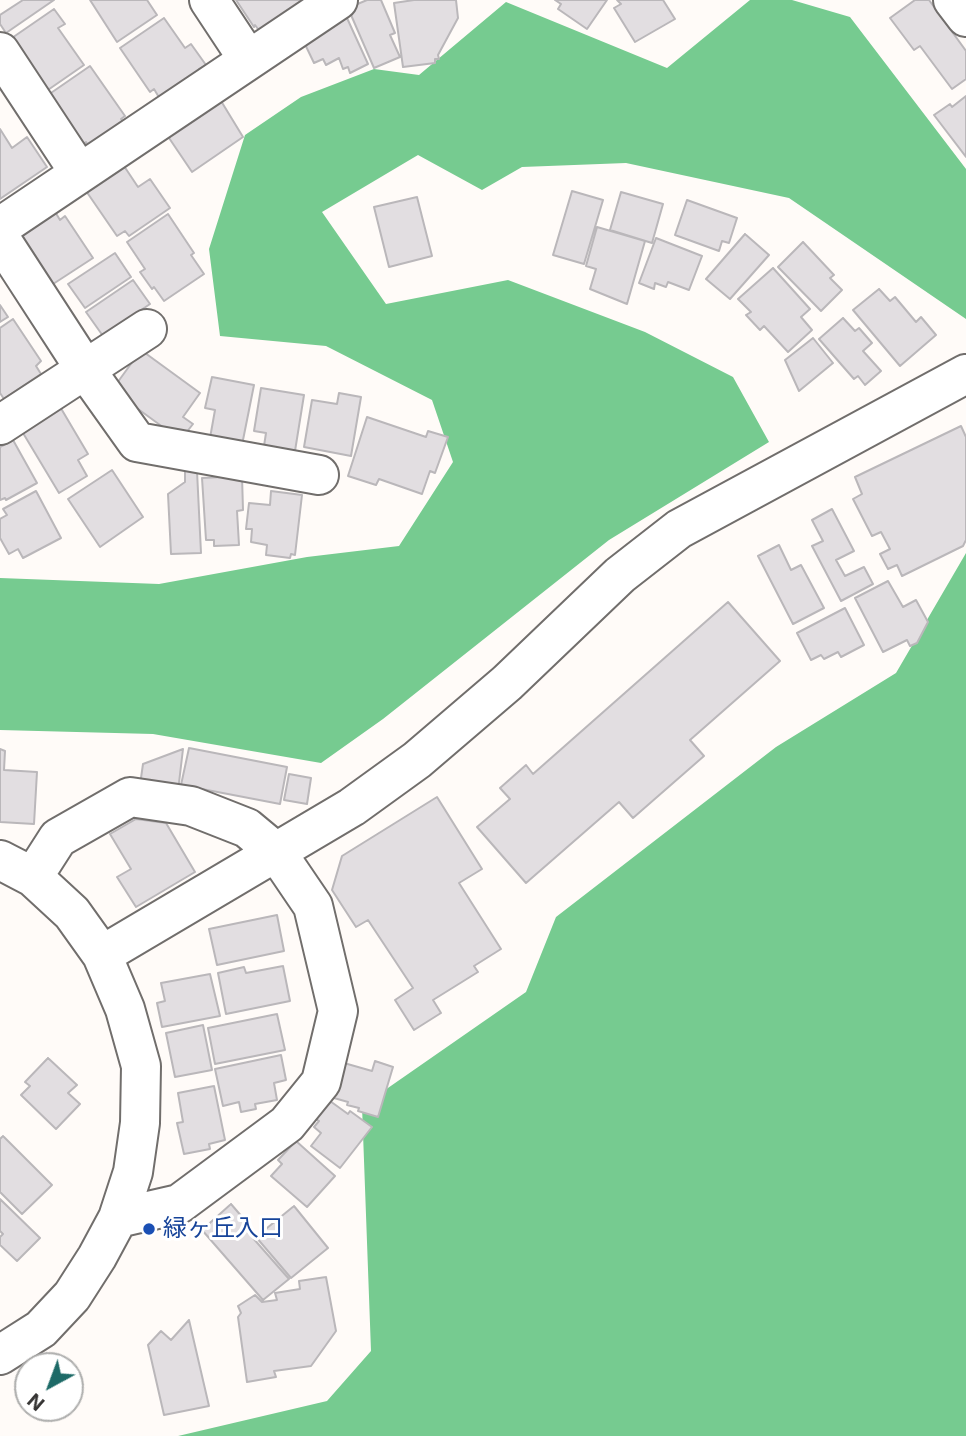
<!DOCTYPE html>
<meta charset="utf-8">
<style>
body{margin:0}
#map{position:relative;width:966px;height:1436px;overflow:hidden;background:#fffbf8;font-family:Inter,sans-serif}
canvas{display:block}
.north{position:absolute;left:14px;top:1352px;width:70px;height:70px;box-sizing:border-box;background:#fff;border:2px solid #aeaead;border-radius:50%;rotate:221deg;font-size:19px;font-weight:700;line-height:28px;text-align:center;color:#353433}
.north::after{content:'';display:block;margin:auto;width:24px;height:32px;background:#1d6a67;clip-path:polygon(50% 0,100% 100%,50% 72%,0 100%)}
</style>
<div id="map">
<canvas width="966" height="1436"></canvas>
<div class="north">N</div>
</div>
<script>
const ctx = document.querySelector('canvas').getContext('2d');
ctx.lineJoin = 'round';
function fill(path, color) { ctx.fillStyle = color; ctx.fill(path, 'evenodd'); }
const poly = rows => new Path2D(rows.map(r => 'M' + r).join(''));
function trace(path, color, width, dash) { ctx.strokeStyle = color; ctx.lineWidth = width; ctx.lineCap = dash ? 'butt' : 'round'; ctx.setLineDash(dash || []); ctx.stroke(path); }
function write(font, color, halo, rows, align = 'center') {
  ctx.font = font + ' Inter,"Noto Sans JP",sans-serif'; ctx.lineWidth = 6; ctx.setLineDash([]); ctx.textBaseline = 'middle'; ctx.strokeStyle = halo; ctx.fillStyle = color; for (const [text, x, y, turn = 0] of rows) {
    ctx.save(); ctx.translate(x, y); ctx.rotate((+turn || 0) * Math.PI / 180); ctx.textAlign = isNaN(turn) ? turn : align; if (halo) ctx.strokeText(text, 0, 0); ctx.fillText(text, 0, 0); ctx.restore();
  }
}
const forest = poly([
 [750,0,792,0,850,17,966,169,966,319,789,198,626,163,522,167,482,190,418,155,322,212,386,304,508,280,645,332,733,377,769,442,609,540,383,719,321,763,153,734,0,730,0,578,159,584,307,557,399,546,453,462,432,400,326,346,220,336,209,249,245,135,301,97,374,69,419,75,506,2,667,68],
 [966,553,966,1436,178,1436,327,1401,371,1351,362,1106,526,992,556,917,776,747,896,673]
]);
const building = poly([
 [23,0,54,0,6,33,0,24,0,15,23,0],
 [90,0,147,0,157,15,117,42,90,0],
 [236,0,304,0,261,33,255,25,254,27,236,0],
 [367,0,381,0,395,33,390,35,400,57,374,68,348,8,367,0],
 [414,0,456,0,458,18,438,55,439,59,435,59,435,63,403,67,394,3,414,0],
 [555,0,607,0,587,29,558,9,561,4,555,0],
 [617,0,663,0,675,19,635,42,614,8,621,4,617,0],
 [915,0,929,0,966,51,966,79,952,89,920,46,914,50,890,18,915,0],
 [54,9,65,24,58,28,84,65,45,92,9,40,54,9],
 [164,18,185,48,191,44,206,65,199,69,201,72,160,99,154,89,150,92,120,48,164,18],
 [347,18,368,64,350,73,348,67,343,69,339,58,326,65,323,59,314,63,302,38,347,18],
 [90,66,125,116,121,119,125,124,90,148,86,142,82,145,48,95,90,66],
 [218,96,243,137,192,172,165,132,218,96],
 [966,96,966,157,934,115,950,104,952,107,966,96],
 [0,129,12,148,27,137,47,167,0,199,0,129],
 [122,163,138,187,150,179,170,208,129,236,125,231,117,236,84,188,122,163],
 [572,191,603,200,584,264,553,255,572,191],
 [621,192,663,204,652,243,610,230,621,192],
 [417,197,432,256,389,267,374,207,417,197],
 [687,200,737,218,729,243,722,241,719,251,675,235,687,200],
 [54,210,60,220,65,216,93,258,50,286,16,236,54,210],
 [168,214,194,253,191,255,204,274,164,301,154,287,152,289,140,272,145,269,127,242,168,214],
 [597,227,645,241,627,304,590,289,596,269,586,266,597,227],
 [745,234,769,255,730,299,706,279,745,234],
 [656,238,702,256,689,290,668,282,666,287,655,283,654,289,639,283,656,238],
 [803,242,834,275,830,278,842,290,821,311,778,267,803,242],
 [115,253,131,277,85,308,68,284,115,253],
 [773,268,810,309,801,317,812,330,788,352,764,326,760,330,746,315,751,312,738,299,773,268],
 [133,280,150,304,103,336,86,312,133,280],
 [879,289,890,301,895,297,916,322,921,317,936,335,900,366,853,310,879,289],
 [0,305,8,317,0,322,0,305],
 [843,318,855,331,859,328,872,343,863,351,881,371,865,385,858,376,854,379,819,339,843,318],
 [13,319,41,361,36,366,41,374,4,399,0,393,0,328,13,319],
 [813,338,833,363,799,391,785,360,813,338],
 [141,350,200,393,183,417,193,424,182,438,171,433,112,390,141,350],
 [212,377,254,385,242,445,210,438,215,410,205,408,212,377],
 [261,388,304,395,295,451,264,446,266,433,254,431,261,388],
 [339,393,361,397,351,456,304,447,312,400,337,404,339,393],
 [59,405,88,454,78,460,87,476,59,493,20,428,59,405],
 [367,417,426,437,428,431,448,437,435,473,430,471,422,494,379,479,376,485,348,476,367,417],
 [961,426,966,437,966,540,963,546,902,576,897,565,888,569,880,554,890,549,881,532,872,536,853,499,862,494,855,477,961,426],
 [13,440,37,483,6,500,5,498,0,500,0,447,13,440],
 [112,470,143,517,100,547,68,499,112,470],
 [185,471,197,471,201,553,171,554,168,494,185,482,185,471],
 [242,476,243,510,237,511,239,545,214,546,214,540,206,540,202,478,242,476],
 [36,491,61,538,23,558,18,549,9,554,0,538,0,519,7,515,3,509,36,491],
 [271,491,302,495,295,555,291,554,290,558,266,555,267,545,251,542,252,529,246,529,249,503,270,505,271,491],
 [832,509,854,551,836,560,845,576,864,567,873,584,841,601,812,546,823,541,812,520,832,509],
 [779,545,791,570,801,565,824,608,793,624,758,556,779,545],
 [888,581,903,607,916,600,928,622,917,643,910,646,907,640,883,652,855,598,888,581],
 [728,602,780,661,690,740,704,756,633,818,619,802,526,883,477,827,510,799,500,788,526,765,533,774,728,602],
 [845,608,864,645,841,657,838,652,824,659,821,655,811,660,797,633,845,608],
 [189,748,287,767,280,804,181,785,189,748],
 [0,749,5,751,4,770,37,772,34,824,0,822,0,749],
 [183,749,178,791,140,785,143,764,183,749],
 [289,774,311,778,307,804,284,800,289,774],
 [437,797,482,869,459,883,501,949,474,966,478,972,433,1000,441,1013,414,1030,395,1000,413,988,368,920,356,927,332,890,342,856,437,797],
 [136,819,166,823,195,872,136,907,117,877,131,869,110,834,136,819],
 [277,915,284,951,217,965,209,929,277,915],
 [283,966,290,1001,226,1014,218,973,244,967,246,973,283,966],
 [210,974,220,1016,162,1027,157,1003,165,1001,161,983,210,974],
 [277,1014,285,1050,215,1064,208,1028,277,1014],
 [203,1025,212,1070,175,1077,166,1033,203,1025],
 [281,1055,286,1080,274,1083,277,1100,255,1104,256,1109,241,1112,239,1102,223,1106,215,1069,281,1055],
 [48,1058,77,1085,68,1093,80,1104,56,1129,21,1095,30,1086,25,1082,48,1058],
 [375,1061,393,1067,378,1117,358,1111,359,1108,347,1105,348,1102,334,1098,344,1063,372,1071,375,1061],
 [214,1086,225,1140,209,1144,210,1149,184,1154,177,1123,183,1122,178,1093,214,1086],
 [330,1101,348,1114,350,1111,372,1127,340,1168,311,1146,321,1133,314,1127,319,1121,316,1119,330,1101],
 [3,1136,52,1185,22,1214,0,1192,0,1139,3,1136],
 [296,1141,335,1176,307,1207,271,1176,282,1164,278,1160,296,1141],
 [0,1199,40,1238,17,1261,0,1245,0,1237,3,1234,0,1231,0,1199],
 [231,1204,249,1225,245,1229,289,1279,263,1300,202,1230,231,1204],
 [294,1206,328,1248,291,1278,256,1237,294,1206],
 [326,1277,336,1331,311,1366,274,1371,276,1377,247,1382,238,1317,241,1313,238,1306,255,1295,262,1302,277,1300,275,1293,300,1289,299,1281,326,1277],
 [189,1320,209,1406,164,1415,148,1345,161,1331,171,1340,189,1320]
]);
const minor = poly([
 [209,0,248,59],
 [953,0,966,17],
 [0,52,79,172],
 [0,227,338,0],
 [0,238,85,369,137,442,319,475],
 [0,425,147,329],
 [0,860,33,877,72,913,102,955,125,1009,141,1066,140,1123,133,1172,118,1218,97,1257,72,1296,41,1329,0,1355],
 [33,877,58,838,130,797,191,806,247,828,277,853,313,906,338,1011,321,1082,287,1124,179,1204,118,1218],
 [102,955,352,807,417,760,507,683,620,575,679,529,966,374]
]);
const markers = [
 [149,1229,7,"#1a4fb4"]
];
const transitNames = [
 ["緑ヶ丘入口",163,1229]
];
fill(forest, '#76cb90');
fill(building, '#e2dee1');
trace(building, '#bab7ba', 2);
trace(minor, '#716e6c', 42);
trace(minor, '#fff', 38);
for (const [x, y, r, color] of markers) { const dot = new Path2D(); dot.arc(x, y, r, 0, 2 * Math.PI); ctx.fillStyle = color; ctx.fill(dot); trace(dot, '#fff', 2.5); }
write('24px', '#164399', '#fff', transitNames, 'left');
</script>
